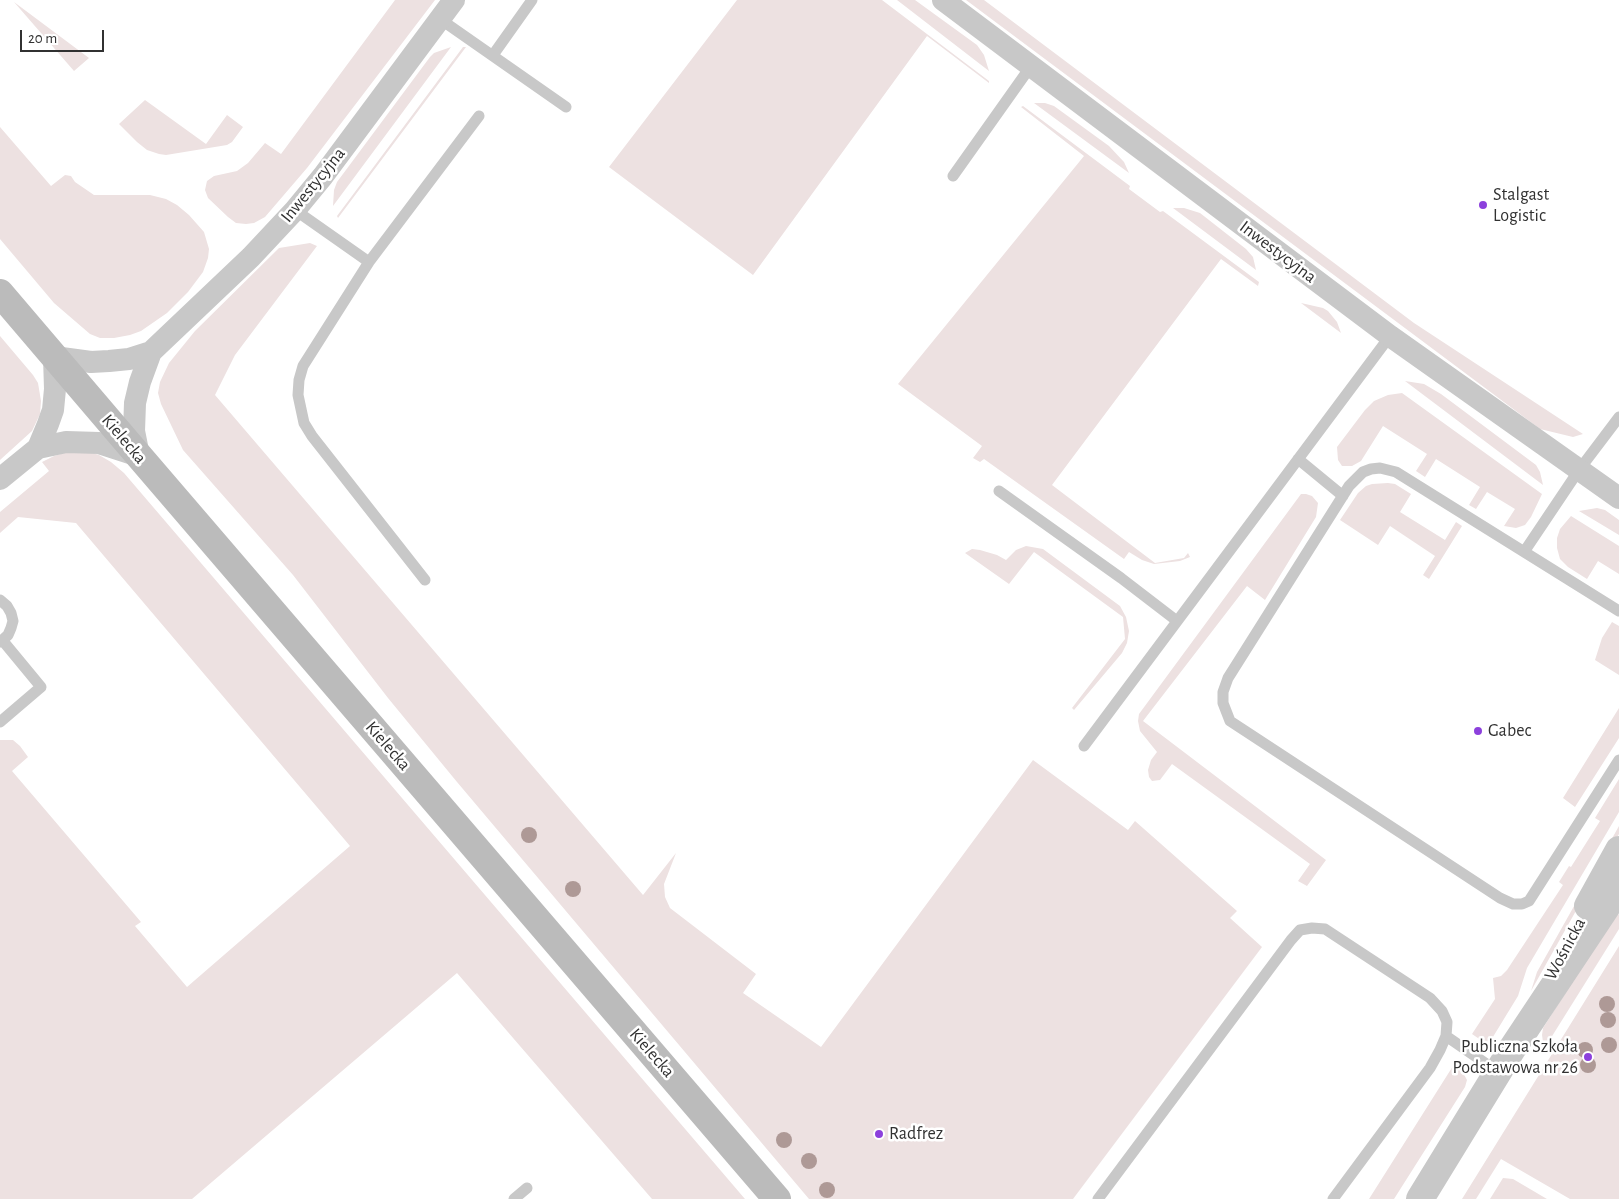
<!DOCTYPE html>
<meta charset="utf-8">
<style>
body{margin:0}
#map{position:relative;width:1619px;height:1199px;overflow:hidden;background:#fff;font-family:"Alegreya Sans",sans-serif}
canvas{display:block}
.scale{position:absolute;left:20px;top:30px;width:84px;height:22px;box-sizing:border-box;border:2px solid #313131;border-top:0;padding-left:6px;font-size:15px;line-height:18px;white-space:nowrap;color:#313131;-webkit-text-stroke:4px #fff;paint-order:stroke}
</style>
<div id="map">
<canvas width="1619" height="1199"></canvas>
<div class="scale">20 m</div>
</div>
<script>
const ctx = document.querySelector('canvas').getContext('2d');
ctx.lineJoin = 'round';
function fill(path, color) { ctx.fillStyle = color; ctx.fill(path, 'evenodd'); }
const poly = rows => new Path2D(rows.map(r => 'M' + r).join(''));
function trace(path, color, width, dash) { ctx.strokeStyle = color; ctx.lineWidth = width; ctx.lineCap = dash ? 'butt' : 'round'; ctx.setLineDash(dash || []); ctx.stroke(path); }
function write(font, color, halo, rows, align = 'center') {
  ctx.font = font + ' "Alegreya Sans",sans-serif'; ctx.lineWidth = 5; ctx.setLineDash([]); ctx.textBaseline = 'middle'; ctx.strokeStyle = halo; ctx.fillStyle = color; for (const [text, x, y, turn = 0] of rows) {
    ctx.save(); ctx.translate(x, y); ctx.rotate((+turn || 0) * Math.PI / 180); ctx.textAlign = isNaN(turn) ? turn : align; if (halo) ctx.strokeText(text, 0, 0); ctx.fillText(text, 0, 0); ctx.restore();
  }
}
const green = poly([
 [395,0,435,0,307,168,265,217,254,223,246,224,236,223,228,217,208,198,205,190,207,181,214,176,237,171,248,163,265,143,281,154],
 [737,0,882,0,989,81,989,83,927,36,753,275,609,167],
 [897,0,915,0,977,45,984,55,989,71],
 [966,0,984,0,1414,323,1583,434,1573,437,1540,429],
 [14,2,89,58,74,71],
 [451,47,333,206,334,190,337,182,430,57,434,53],
 [463,47,466,47,338,218,337,216],
 [145,100,206,144,227,115,243,127,232,142,227,145,166,155,159,154,147,150,137,142,119,124],
 [1034,103,1045,103,1054,106,1109,146,1124,162,1129,173],
 [1023,106,1130,186,1129,189,1160,212,1163,211,1259,282,1258,286,1221,259,1052,485,1155,563,1184,558,1188,553,1190,557,1180,561,1154,564,1142,560,1129,552,1124,559,984,459,980,462,973,458,982,446,898,384,1084,156,1021,107],
 [0,127,51,186,65,175,71,176,75,182,94,195,150,195,166,199,177,205,189,215,204,232,209,249,208,258,203,272,188,292,167,313,141,331,130,335,114,338,100,338,90,334,54,303,0,239],
 [1173,208,1184,208,1200,213,1246,249,1253,257,1256,270],
 [310,243,317,246,235,355,215,395,643,895,676,853,664,884,665,897,670,908,756,974,743,993,821,1047,1033,760,1128,830,1135,821,1237,911,1230,918,1262,947,1073,1199,809,1199,457,782,388,698,293,575,183,450,161,404,158,393,160,382,169,363,195,331,279,248],
 [1301,303,1323,308,1328,311,1337,322,1341,333],
 [0,336,33,375,38,383,41,401,40,414,32,431,0,460],
 [1405,381,1424,384,1441,394,1536,465,1540,472,1543,485],
 [1402,393,1542,494,1531,517,1525,525,1516,528,1504,526,1515,509,1487,492,1476,509,1469,505,1480,487,1436,459,1425,477,1416,471,1427,454,1383,426,1361,461,1352,466,1342,466,1338,460,1337,447,1365,410,1374,401,1388,395],
 [71,451,87,451,99,455,111,462,124,473,745,1199,652,1199,457,973,192,1199,0,1199,0,740,13,740,20,746,28,757,12,771,141,922,135,926,187,987,350,846,76,523,18,517,0,533,0,512,49,471,42,462,54,456],
 [1388,483,1395,484,1411,494,1400,512,1445,540,1456,522,1462,526,1429,579,1423,575,1435,556,1390,526,1378,545,1340,520,1358,493,1366,486,1372,484],
 [1301,494,1306,494,1312,496,1318,503,1316,517,1265,600,1247,586,1143,721,1326,860,1307,886,1298,881,1310,864,1172,764,1160,780,1152,781,1149,777,1148,770,1151,760,1157,752,1140,731,1138,721,1139,714],
 [1597,508,1605,510,1619,520,1619,535,1579,511],
 [1571,516,1619,546,1619,574,1598,561,1587,579,1568,567,1560,559,1557,548,1557,538,1560,529],
 [1026,546,1043,549,1120,606,1126,617,1129,631,1127,643,1122,653,1074,710,1072,708,1125,639,1123,617,1034,552,1009,584,965,553,972,549,980,550,997,555,1006,560,1016,550],
 [1612,622,1619,626,1619,675,1595,660,1602,638],
 [1619,708,1619,738,1575,807,1563,798],
 [1619,779,1619,812,1527,968,1518,996,1488,1045,1472,1034,1495,999,1493,978,1501,976,1507,970,1563,885,1559,882,1569,866,1571,867,1600,821,1595,818],
 [1619,826,1619,834,1531,991,1537,972],
 [1619,914,1619,929,1544,1049,1542,1035,1543,1028,1613,918],
 [1619,946,1619,1199,1570,1199,1501,1159,1476,1199,1462,1199],
 [1453,1066,1461,1069,1467,1080,1465,1087,1394,1199,1369,1199],
 [1503,1178,1513,1179,1547,1199,1490,1199]
]);
const service = poly([
 [440,19,566,107],
 [493,55,532,0],
 [953,176,1031,66],
 [295,210,369,262],
 [1298,459,1343,496],
 [999,491,1121,578,1177,621],
 [1524,552,1579,470,1619,417],
 [425,580,312,436,304,423,298,395,299,380,303,366,369,262,479,116],
 [0,600,7,606,11,613,13,621,11,628,8,635,0,642],
 [1619,611,1396,472,1380,468,1371,469,1363,472,1349,486,1228,678,1223,692,1223,703,1230,721,1500,898,1513,904,1522,904,1529,901,1619,760],
 [0,722,41,687,3,641],
 [1084,746,1390,336],
 [1446,1036,1498,1072],
 [514,1199,527,1188],
 [1098,1199,1291,940,1300,930,1312,928,1325,929,1430,998,1442,1011,1447,1022,1446,1036,1440,1050,1430,1068,1333,1199]
]);
const minor = poly([
 [943,0,1390,336,1619,498],
 [38,448,66,442,99,443,139,456],
 [139,456,134,431,135,403,140,382,151,352,251,257,295,210,323,176,454,0],
 [0,479,38,448,48,424,53,410,55,389,54,357,91,362,109,361,129,359,151,352]
]);
const tertiary = poly([
 [1588,906,1619,850],
 [1420,1199,1512,1049,1619,888]
]);
const secondary = poly([
 [0,293,139,456,777,1199]
]);
const trees = [
 [529,835],
 [573,889],
 [1607,1004],
 [1608,1020],
 [1609,1045],
 [1585,1050],
 [1588,1065],
 [784,1140],
 [809,1161],
 [827,1190]
];
const markers = [
 [1483,205,5,"#8c40dc"],
 [1478,731,5,"#8c40dc"],
 [1588,1057,5,"#8c40dc"],
 [879,1134,5,"#8c40dc"]
];
const streetNames = [
 ["Inwestycyjna",313,185,-51],
 ["Inwestycyjna",1278,252,37],
 ["Kielecka",124,439,50],
 ["Kielecka",388,746,49],
 ["Wośnicka",1565,949,-62],
 ["Kielecka",652,1053,49]
];
const poiNames = [
 ["Stalgast",1493,195],
 ["Logistic",1493,216],
 ["Gabec",1488,731],
 ["Publiczna Szkoła",1578,1047,"right"],
 ["Podstawowa nr 26",1578,1068,"right"],
 ["Radfrez",889,1134]
];
fill(green, '#ede1e1');
trace(service, '#c8c8c8', 11);
trace(minor, '#c8c8c8', 22);
trace(tertiary, '#c8c8c8', 28);
trace(secondary, '#bbb', 28);
ctx.fillStyle = '#ae9996';
for (const [x, y] of trees) { ctx.beginPath(); ctx.arc(x, y, 8, 0, 2 * Math.PI); ctx.fill(); }
for (const [x, y, r, color] of markers) { const dot = new Path2D(); dot.arc(x, y, r, 0, 2 * Math.PI); ctx.fillStyle = color; ctx.fill(dot); trace(dot, '#fff', 2); }
write('18px', '#313131', '#fff', streetNames);
write('18px', '#313131', '#fff', poiNames, 'left');
</script>
